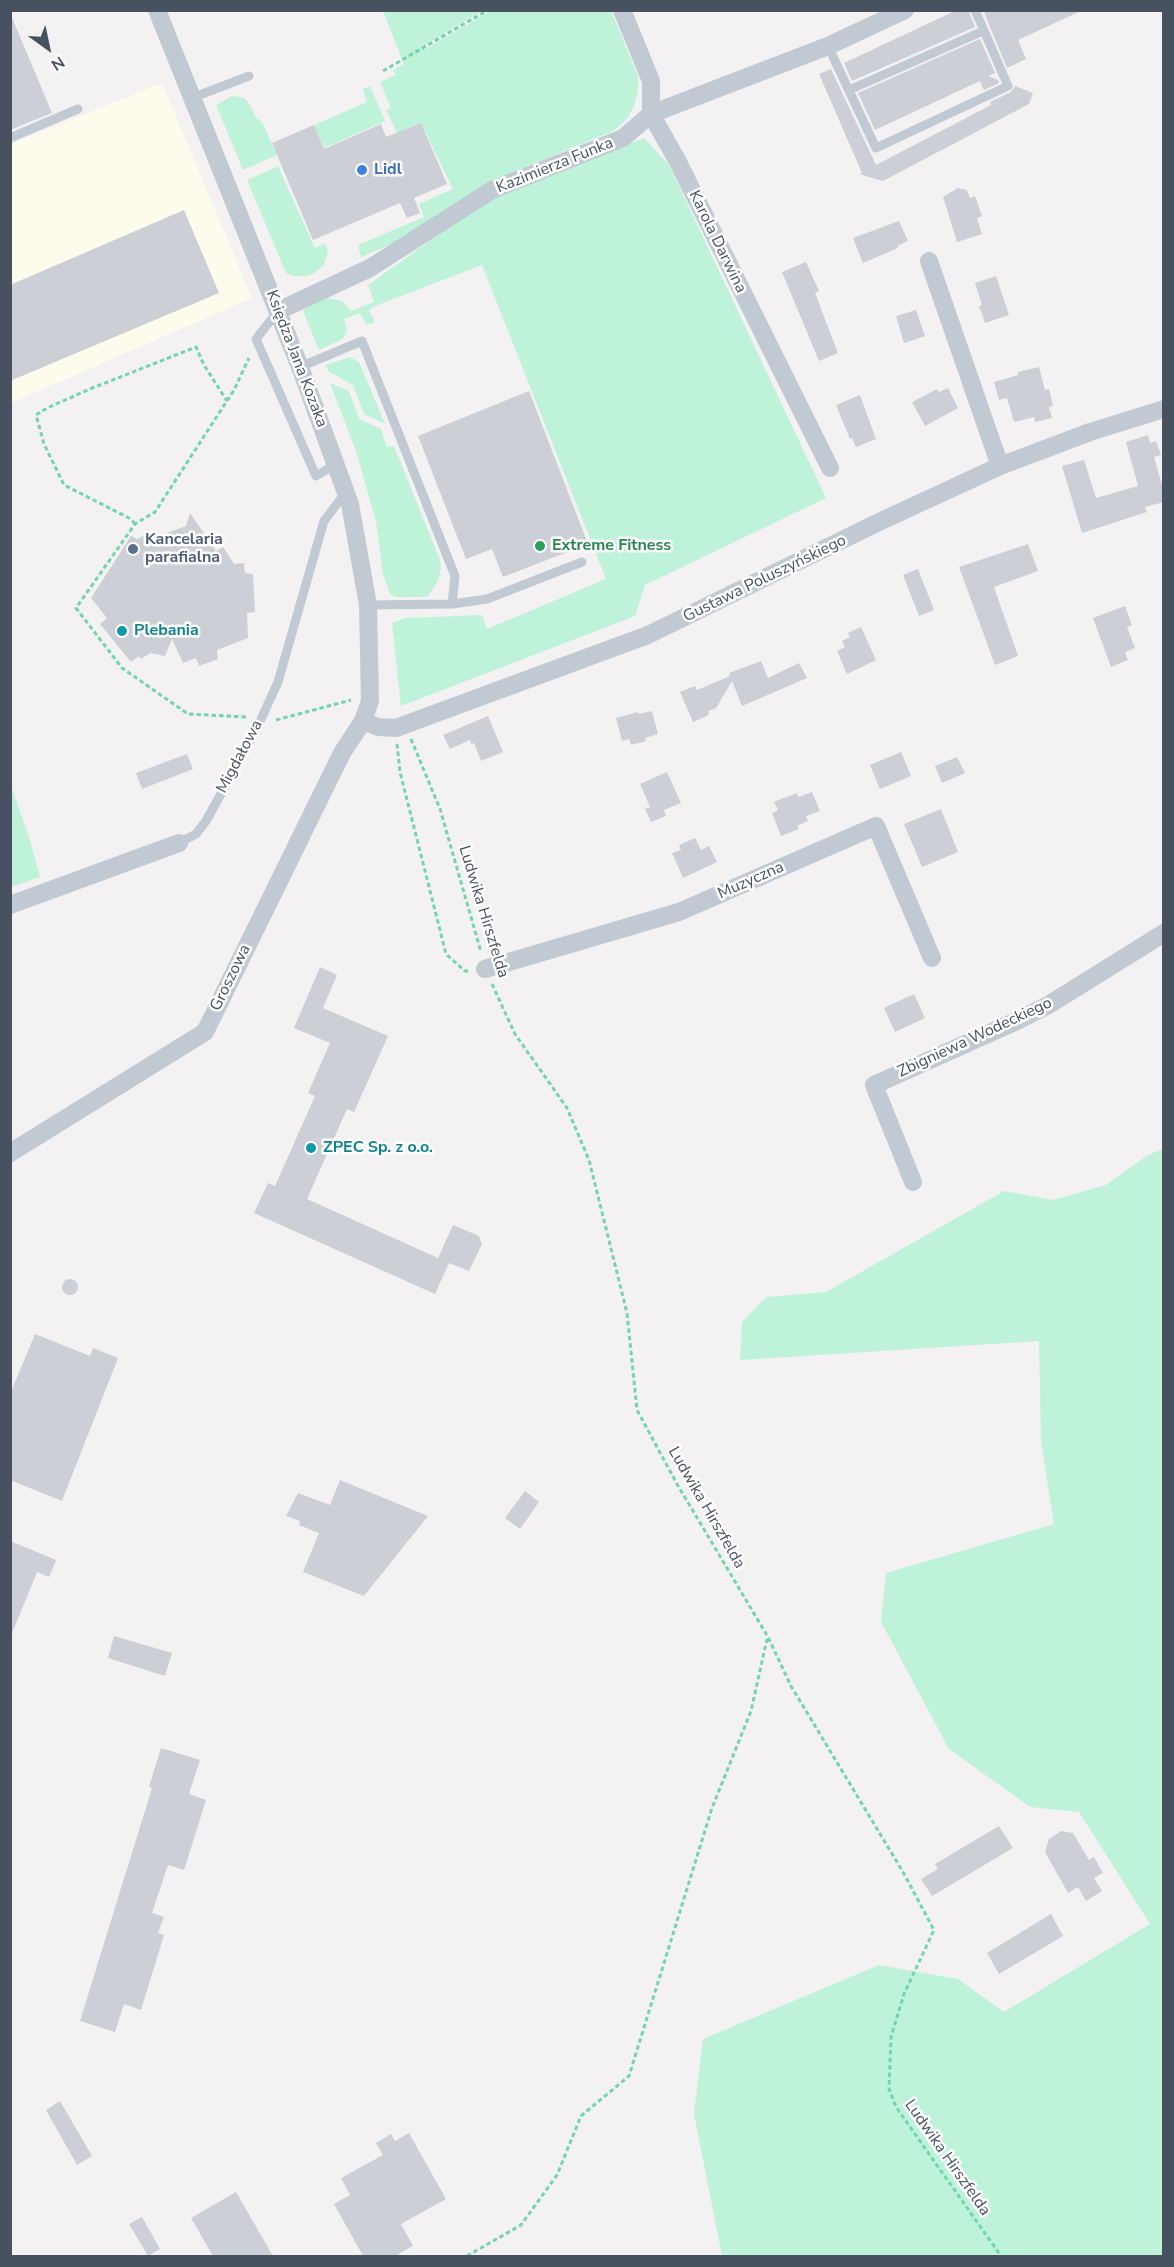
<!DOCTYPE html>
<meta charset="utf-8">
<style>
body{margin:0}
#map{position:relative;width:1174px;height:2267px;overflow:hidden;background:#f3f1f1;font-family:"Nunito Sans",sans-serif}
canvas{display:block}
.frame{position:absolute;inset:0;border:12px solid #475160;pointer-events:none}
.north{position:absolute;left:18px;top:18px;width:60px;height:60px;-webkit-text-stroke:4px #fff;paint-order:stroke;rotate:147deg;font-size:16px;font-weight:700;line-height:24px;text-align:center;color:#475160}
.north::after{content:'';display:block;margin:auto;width:21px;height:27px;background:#475160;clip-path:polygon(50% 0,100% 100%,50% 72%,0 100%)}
</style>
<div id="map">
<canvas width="1174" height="2267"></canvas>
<div class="frame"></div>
<div class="north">N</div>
</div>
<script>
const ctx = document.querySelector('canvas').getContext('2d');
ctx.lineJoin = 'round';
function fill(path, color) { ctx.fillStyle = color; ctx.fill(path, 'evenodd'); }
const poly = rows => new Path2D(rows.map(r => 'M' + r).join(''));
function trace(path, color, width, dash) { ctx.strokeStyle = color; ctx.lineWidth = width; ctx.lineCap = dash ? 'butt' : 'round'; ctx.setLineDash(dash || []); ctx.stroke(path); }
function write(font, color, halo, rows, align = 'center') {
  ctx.font = font + ' "Nunito Sans",sans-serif'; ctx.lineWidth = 5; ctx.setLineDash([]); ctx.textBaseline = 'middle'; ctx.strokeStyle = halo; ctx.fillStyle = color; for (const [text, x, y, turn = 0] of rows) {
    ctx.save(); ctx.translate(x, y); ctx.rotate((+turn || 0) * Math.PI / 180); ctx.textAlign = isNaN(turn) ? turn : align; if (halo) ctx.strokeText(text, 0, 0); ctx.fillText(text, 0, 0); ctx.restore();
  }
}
const commercial = poly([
 [162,83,252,298,11,403,11,144]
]);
const green = poly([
 [383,11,482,11,423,46,426,49,490,11,611,11,638,76,638,91,634,106,626,120,613,131,489,182,412,235,361,257,358,245,424,217,419,204,453,189,421,123,397,133,386,110,391,108,380,82,396,75,393,70,404,64],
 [370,86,385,121,324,148,314,125,367,102,363,89],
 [232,96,244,98,249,103,256,118,262,122,277,155,243,170,216,105],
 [644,138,669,165,826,498,645,585,635,616,401,706,392,623,405,618,482,615,487,629,606,579,482,265,375,306,369,310,375,322,366,325,360,313,344,319,347,330,343,339,319,350,303,311,308,305,327,298,342,301,351,311,374,302,368,285,484,202],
 [279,166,280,171,315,248,325,243,328,251,324,265,313,274,306,276,293,276,286,273,247,180],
 [350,357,359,362,385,424,364,414,353,385,329,372,326,365],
 [330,383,349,391,359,419,381,429,387,447,394,446,440,560,441,567,438,581,427,597,395,597,390,594,383,574,376,521,356,451],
 [11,786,29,837,40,877,11,887],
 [1163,1149,1163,2256,722,2256,694,2114,703,2039,879,1965,958,1979,1004,2012,1150,1924,1079,1812,1030,1807,949,1749,881,1622,886,1573,1054,1524,1041,1441,1039,1341,740,1360,742,1322,766,1297,826,1292,1004,1191,1053,1200,1106,1185,1148,1155]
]);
const building = poly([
 [957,10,968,10,975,27,852,81,844,63],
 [983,10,1083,10,1018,40,1026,59,1007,68],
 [10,13,52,113,10,130],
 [980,39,995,73,988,76,998,80,999,83,984,90,980,81,875,130,858,93],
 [831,69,876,165,991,105,990,102,1011,92,1015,86,1033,93,1029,104,883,181,859,174,862,173,819,74],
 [421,123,447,184,414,198,420,213,407,218,400,203,313,240,272,143,314,125,324,149,381,124,386,137],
 [958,188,967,190,970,198,975,196,982,216,977,218,982,234,957,242,943,197],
 [184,210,219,293,10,381,10,285],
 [899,221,908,241,897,246,898,248,863,263,853,238],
 [806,262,819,291,815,293,838,353,819,361,782,272],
 [996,276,1009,315,985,323,979,306,982,305,975,283],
 [916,310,925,336,904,343,896,316],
 [1039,367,1045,390,1049,389,1053,406,1049,407,1052,418,1035,422,1034,417,1014,422,1007,398,999,400,994,382,1018,375,1018,372],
 [948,388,958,408,925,426,912,402,937,389,939,392],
 [529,391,588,544,503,577,492,549,466,559,418,436],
 [860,395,876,439,856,447,852,438,850,439,836,405],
 [1148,435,1150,443,1156,441,1161,455,1154,457,1164,492,1164,502,1145,507,1147,512,1082,533,1062,466,1084,460,1096,498,1138,486,1126,442],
 [190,513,216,551,223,547,234,564,244,563,245,573,253,574,255,612,247,613,248,638,217,650,218,659,199,666,196,658,183,663,172,639,165,656,150,653,141,659,139,656,131,662,100,624,107,618,91,598,131,536,137,539,156,530,161,535,186,526],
 [1028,544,1038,571,994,587,1018,656,995,665,959,567],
 [918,569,934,610,919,616,903,575],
 [1125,606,1132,625,1127,627,1135,648,1125,652,1128,660,1111,667,1093,618],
 [861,627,876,660,847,674,837,651,845,647,842,641,850,637,848,633],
 [761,661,768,678,799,663,807,678,742,706,732,681,716,708,708,711,709,715,693,722,680,692,695,686,697,690,730,676,729,673],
 [652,711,658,734,645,738,646,741,631,745,629,739,622,741,616,718,638,712,639,714],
 [488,716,503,752,481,761,474,743,471,744,470,740,450,749,443,735],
 [901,752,911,776,880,789,870,765],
 [187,754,193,769,142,789,136,773],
 [957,757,965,773,942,783,935,766],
 [667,772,681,803,664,810,666,816,651,822,645,809,650,807,640,784],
 [812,792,820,811,806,816,808,821,797,826,799,829,781,836,772,813,778,810,774,802,797,793,798,797],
 [941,809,958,852,922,867,904,824],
 [695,838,701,850,709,846,717,862,683,878,672,853,681,850,679,845],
 [320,967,337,975,323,1008,388,1036,354,1112,347,1109,307,1199,438,1258,453,1225,479,1236,482,1244,469,1271,449,1263,435,1294,254,1213,268,1183,275,1186,315,1096,308,1093,330,1043,294,1028],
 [914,994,925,1018,895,1032,884,1008],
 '62 1287a8 8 0 1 1 16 0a8 8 0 1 1-16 0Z',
 [35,1334,90,1356,93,1348,118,1358,62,1501,10,1480,10,1394],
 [340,1480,428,1516,364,1596,303,1572,319,1533,299,1525,300,1521,286,1516,298,1493,330,1505],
 [525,1491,539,1502,520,1529,505,1518],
 [10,1541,56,1560,49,1577,37,1572,11,1636],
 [114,1636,172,1653,165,1676,108,1658],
 [161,1748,200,1760,189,1794,206,1800,184,1870,168,1865,152,1913,164,1917,158,1933,164,1935,141,2010,124,2004,115,2032,80,2021,152,1788,149,1787],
 [999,1826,1013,1848,932,1896,921,1879,938,1869,935,1864],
 [1061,1831,1073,1833,1089,1860,1094,1857,1103,1873,1094,1878,1102,1891,1086,1901,1078,1887,1068,1893,1045,1852,1049,1839],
 [1051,1914,1063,1936,999,1974,987,1953],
 [60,2101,92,2156,77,2165,46,2110],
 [409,2133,446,2199,401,2224,413,2246,395,2256,363,2256,334,2204,350,2195,341,2178,383,2155,376,2143,391,2134,395,2141],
 [236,2192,273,2256,213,2256,191,2218],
 [142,2217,160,2249,148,2256,129,2224]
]);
const path = poly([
 [383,71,488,10],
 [135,524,131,519,64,485,44,444,36,415,47,408,90,389,196,347,204,365,227,401],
 [246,717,188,714,122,668,76,608,135,524,155,512,234,390,249,358],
 [276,720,351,700],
 [411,739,440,809,481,952],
 [397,744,400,772,446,954,465,971,469,971],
 [492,984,515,1034,567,1108,589,1160,627,1313,637,1410,677,1484,768,1637,791,1686,903,1872,934,1930,904,1994,891,2037,889,2089,896,2107,1001,2256],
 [467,2256,521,2225,557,2175,581,2116,629,2076,712,1808,751,1711,767,1639]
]);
const lane = poly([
 [828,46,876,148,1008,86,975,10],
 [849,90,983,31],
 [192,98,249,76],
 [10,138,78,109],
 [278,311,256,339,316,476,336,464],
 [300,367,362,341,455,576,452,604],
 [368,605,452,604,487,599,582,562],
 [179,843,196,834,206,821,256,730,278,682,324,521,346,492]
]);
const street = poly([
 [622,10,651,81,651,114,677,160,830,468],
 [929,261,1000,466],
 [278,311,370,268,492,190,623,138,651,114,828,46,905,10],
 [363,721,378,727,396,728,648,635,879,522,1000,466,1090,432,1164,409],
 [10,905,179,843],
 [485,969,679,912,876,826,932,958],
 [10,1153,205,1032,342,753,363,721,370,701,368,605,350,504,300,367,157,10],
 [913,1182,874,1085,1019,1020,1050,1004,1164,933]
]);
const markers = [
 [362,170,6,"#3f7fe0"],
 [540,546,6,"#2e9e5b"],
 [133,549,6,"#5c6f8a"],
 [122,631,6,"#0f9aa8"],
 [311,1148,6,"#0f9aa8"]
];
const streetNames = [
 ["Kazimierza Funka",555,166,-22],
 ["Karola Darwina",717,242,64],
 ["Księdza Jana Kozaka",296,359,69],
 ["Gustawa Poluszyńskiego",765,579,-26],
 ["Migdałowa",240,757,-62],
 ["Muzyczna",751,881,-24],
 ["Ludwika Hirszfelda",483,912,73],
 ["Groszowa",231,978,-64],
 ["Zbigniewa Wodeckiego",975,1038,-25],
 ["Ludwika Hirszfelda",706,1508,60],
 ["Ludwika Hirszfelda",947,2158,55]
];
const shopNames = [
 ["Lidl",374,170]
];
const serviceNames = [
 ["Kancelaria",145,540],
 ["parafialna",145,558]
];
const leisureNames = [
 ["Extreme Fitness",552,546]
];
const cultureNames = [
 ["Plebania",134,631],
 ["ZPEC Sp. z o.o.",323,1148]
];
fill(commercial, '#fdfbeb');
fill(green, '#bef3d9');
fill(building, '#cdcfd6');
trace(path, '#73d4b1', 3, [4.5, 3]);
trace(lane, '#c1c9d3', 9);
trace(street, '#c1c9d3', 18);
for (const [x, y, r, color] of markers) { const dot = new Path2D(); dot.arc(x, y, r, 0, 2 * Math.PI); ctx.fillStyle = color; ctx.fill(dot); trace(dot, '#fff', 2); }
write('16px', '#475160', '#fff', streetNames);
write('bold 16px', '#366cbe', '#fff', shopNames, 'left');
write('bold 16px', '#4e5e75', '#fff', serviceNames, 'left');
write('bold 16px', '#27864d', '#fff', leisureNames, 'left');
write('bold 16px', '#0d838f', '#fff', cultureNames, 'left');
</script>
